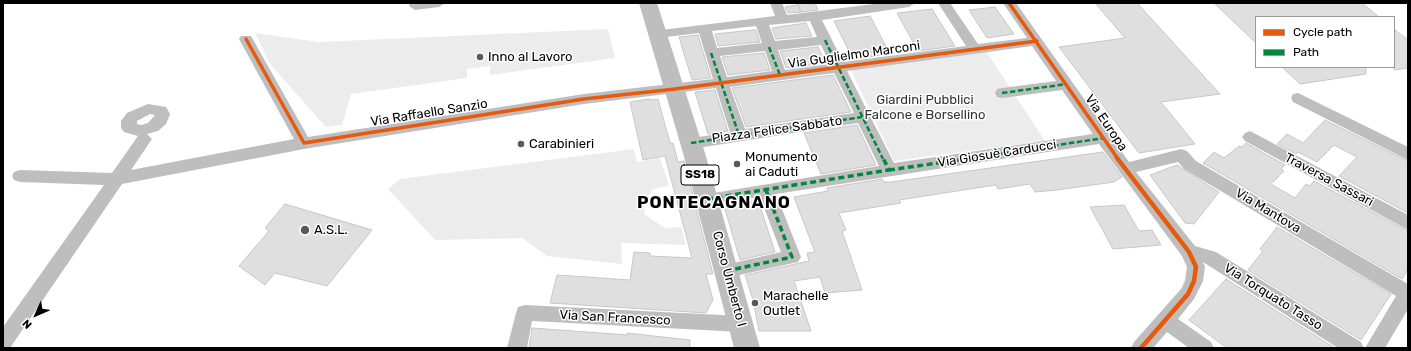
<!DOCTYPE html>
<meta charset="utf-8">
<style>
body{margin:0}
#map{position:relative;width:1411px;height:351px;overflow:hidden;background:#fff;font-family:Rubik,sans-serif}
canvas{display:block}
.frame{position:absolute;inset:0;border:4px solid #000;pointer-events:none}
.legend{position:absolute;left:1255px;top:16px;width:140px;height:52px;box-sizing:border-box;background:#fff;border:1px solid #999;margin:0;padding:5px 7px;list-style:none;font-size:12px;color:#000}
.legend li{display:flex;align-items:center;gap:8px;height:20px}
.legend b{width:20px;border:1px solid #999}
.north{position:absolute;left:16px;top:295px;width:40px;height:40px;-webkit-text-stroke:3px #fff;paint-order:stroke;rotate:225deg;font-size:11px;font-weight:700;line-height:16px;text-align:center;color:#000}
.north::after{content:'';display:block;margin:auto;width:14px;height:18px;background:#000;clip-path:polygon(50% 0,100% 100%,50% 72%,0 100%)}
</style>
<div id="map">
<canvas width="1411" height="351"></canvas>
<div class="frame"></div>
<ul class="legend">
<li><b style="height:5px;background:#e8590c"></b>Cycle path</li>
<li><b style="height:5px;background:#00873e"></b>Path</li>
</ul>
<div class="north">N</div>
</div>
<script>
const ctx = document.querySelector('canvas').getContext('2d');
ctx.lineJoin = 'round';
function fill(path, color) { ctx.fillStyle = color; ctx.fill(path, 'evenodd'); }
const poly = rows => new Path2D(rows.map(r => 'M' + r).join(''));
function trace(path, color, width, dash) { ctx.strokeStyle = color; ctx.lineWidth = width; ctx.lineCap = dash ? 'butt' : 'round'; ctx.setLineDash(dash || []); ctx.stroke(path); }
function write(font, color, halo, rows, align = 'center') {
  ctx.font = font + ' Rubik,sans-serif'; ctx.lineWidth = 3; ctx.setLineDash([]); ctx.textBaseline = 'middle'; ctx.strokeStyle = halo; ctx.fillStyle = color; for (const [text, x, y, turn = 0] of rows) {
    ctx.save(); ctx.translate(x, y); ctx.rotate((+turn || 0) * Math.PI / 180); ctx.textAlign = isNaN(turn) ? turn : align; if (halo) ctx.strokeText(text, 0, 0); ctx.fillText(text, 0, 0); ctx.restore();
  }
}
const green = poly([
 [608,29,615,58,490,75,490,66,467,69,467,78,351,94,342,125,326,127,270,64,255,33,319,42],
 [986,51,1045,141,894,161,850,68],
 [634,149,637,162,660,158,669,186,653,189,643,202,645,215,665,228,681,227,686,245,621,243,622,264,547,256,522,238,435,240,388,189,400,179]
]);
const building = poly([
 [797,3,815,3,818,10,801,12,797,3],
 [1095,3,1137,3,1220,94,1161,102,1195,144,1139,153,1059,47,1125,38,1095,3],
 [1214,3,1362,3,1379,17,1256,17,1256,43,1214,3],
 [798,5,801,12,788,13,785,7,798,5],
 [995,7,1014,34,987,38,969,10,995,7],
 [932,9,955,46,918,51,897,13,932,9],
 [870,16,890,54,853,59,834,21,870,16],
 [806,23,812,36,776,39,772,28,806,23],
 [1394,29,1408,40,1408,68,1394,70,1394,29],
 [753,30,756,30,760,42,718,46,715,34,753,30],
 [698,35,711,78,692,80,679,37,698,35],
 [818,47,826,63,786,68,780,51,818,47],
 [764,53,770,70,728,75,722,57,764,53],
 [1282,67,1366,67,1366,74,1300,84,1282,67],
 [833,75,851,112,746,127,732,88,833,75],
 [715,90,728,131,708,134,695,92,715,90],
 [649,99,649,100,658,99,670,143,673,143,678,162,684,161,713,274,706,274,713,300,706,313,550,303,557,275,630,280,634,252,650,253,650,256,692,258,665,156,643,160,630,102,649,99],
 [1325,120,1408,161,1408,213,1339,176,1357,157,1334,145,1317,162,1298,152,1296,154,1277,144,1287,134,1303,143,1325,120],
 [857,125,876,165,821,174,804,133,857,125],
 [1246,143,1285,165,1281,169,1284,171,1271,184,1295,198,1306,184,1310,186,1314,181,1408,231,1408,269,1402,279,1203,163,1214,152,1224,158,1239,146,1242,147,1246,143],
 [1103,152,1122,177,1114,182,1057,190,1035,192,1030,184,998,189,996,185,899,200,901,203,839,213,846,230,842,231,862,290,825,293,820,277,794,281,811,331,759,331,753,300,745,275,809,261,807,253,815,252,794,197,828,191,827,188,882,179,884,182,891,182,1103,152],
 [1177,165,1219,192,1194,224,1185,223,1150,175,1177,165],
 [758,200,775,252,740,260,724,206,758,200],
 [285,204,372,230,327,286,275,273,265,285,239,266,269,231,265,228,285,204],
 [1124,205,1139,231,1152,230,1161,245,1113,249,1090,207,1124,205],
 [1277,227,1391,294,1361,340,1248,270,1263,251,1260,249,1277,227],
 [1226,279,1335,348,1227,348,1189,320,1226,279],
 [532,328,628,335,627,333,690,340,690,348,529,348,532,328]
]);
const street = poly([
 [410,3,445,3,439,7,415,10,409,6,410,3],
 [770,3,782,3,787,15,882,3,915,3,909,7,822,20,843,62,966,46,938,3,950,3,978,44,1027,38,1003,3,1016,3,1129,162,1181,149,1187,151,1196,161,1408,284,1408,309,1385,348,1365,348,1396,296,1184,169,1178,162,1136,172,1195,246,1216,252,1361,342,1364,348,1338,348,1203,262,1205,267,1203,281,1194,299,1178,319,1211,342,1214,348,1189,348,1167,332,1153,348,1131,348,1134,342,1181,289,1185,281,1187,267,1182,256,1099,144,776,194,801,257,798,262,726,278,720,276,717,271,720,266,781,252,760,197,707,205,701,203,699,199,701,195,879,166,858,123,691,149,686,147,683,143,686,139,730,132,716,88,584,104,304,149,122,184,10,348,3,348,3,327,104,185,20,182,14,180,12,176,14,172,20,170,112,173,138,136,124,132,121,128,121,121,127,113,148,104,166,107,170,114,166,124,158,131,147,134,152,139,131,170,294,139,239,39,241,36,251,36,308,137,584,94,713,79,699,33,658,38,653,37,651,34,653,31,775,16,770,3],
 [810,21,817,37,775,41,769,25,810,21],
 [756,26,762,43,717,48,712,31,756,26],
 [821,45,830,64,785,70,778,50,821,45],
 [1032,46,1056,81,1002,88,997,89,995,93,997,97,1002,98,1062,90,1093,134,894,163,847,71,1032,46],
 [765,51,772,71,727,77,720,56,765,51],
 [834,73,854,113,745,129,730,87,834,73],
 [150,114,155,115,148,123,141,125,137,124,137,121,150,114],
 [1298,93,1408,147,1408,160,1293,102,1291,98,1293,94,1298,93],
 [1250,131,1408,215,1408,230,1245,141,1242,137,1245,133,1250,131],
 [525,305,741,316,748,318,750,324,748,330,741,332,532,321,527,348,507,348,516,313,518,307,525,305]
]);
const primary = poly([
 [639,3,657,3,705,153,760,348,734,348,683,153,639,3]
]);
const quietFar1 = poly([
 [825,40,883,159],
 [769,47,780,75],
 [711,53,739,135],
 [1002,93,1067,84],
 [691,143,862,117],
 [966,159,1104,138]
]);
const quiet = poly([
 [889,170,973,158],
 [707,199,889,170,883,158],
 [726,271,792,257,766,190]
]);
const cyclewayFar1 = poly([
 [1009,3,1118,159],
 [246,39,304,143,584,99,675,89,1037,41]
]);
const cycleway = poly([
 [1117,158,1189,252,1196,267,1194,281,1188,294,1141,348]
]);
const markers = [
 [480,57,4,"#595959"],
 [521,144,4,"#595959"],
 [737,164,4,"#595959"],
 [305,230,5,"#595959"],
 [755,303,4,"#595959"]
];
const shields = [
 [700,175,38]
];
const shieldNames = [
 ["SS18",700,175]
];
const streetNames = [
 ["Via Guglielmo Marconi",854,55,-8],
 ["Via Raffaello Sanzio",429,113,-9],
 ["Via Europa",1106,123,56],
 ["Piazza Felice Sabbato",777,130,-8],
 ["Via Giosuè Carducci",997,154,-9],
 ["Traversa Sassari",1329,180,28],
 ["Via Mantova",1268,211,31],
 ["Corso Umberto I",729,279,75],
 ["Via Torquato Tasso",1273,297,32],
 ["Via San Francesco",615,318,3]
];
const poiNames = [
 ["Inno al Lavoro",488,57],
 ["Carabinieri",529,144],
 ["Monumento",745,157],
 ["ai Caduti",745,172],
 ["A.S.L.",314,230],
 ["Marachelle",763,296],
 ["Outlet",763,311]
];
const parkNames = [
 ["Giardini Pubblici",925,100],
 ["Falcone e Borsellino",925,115]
];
const districtNames = [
 ["PONTECAGNANO",714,203]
];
fill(green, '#ececec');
fill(building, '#dfdfdf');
trace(building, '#c7c7c7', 1);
fill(street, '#bebebe');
fill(primary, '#bebebe');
trace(quietFar1, '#00873e', 2.5, [5.5, 2.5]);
trace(quiet, '#00873e', 3.5, [6, 3.5]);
trace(cyclewayFar1, '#e8590c', 3.5);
trace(cycleway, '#e8590c', 4.5);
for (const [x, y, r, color] of markers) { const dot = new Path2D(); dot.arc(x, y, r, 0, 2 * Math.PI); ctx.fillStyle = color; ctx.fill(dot); trace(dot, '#fff', 1.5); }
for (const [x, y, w] of shields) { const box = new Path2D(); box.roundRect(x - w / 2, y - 10, w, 20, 3); ctx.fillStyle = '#fff'; ctx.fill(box); trace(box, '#000', 1); }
write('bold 12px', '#000', null, shieldNames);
write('13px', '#000', '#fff', streetNames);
write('13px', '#000', '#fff', poiNames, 'left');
write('13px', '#333', '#fff', parkNames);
ctx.letterSpacing = '1px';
write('bold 17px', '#000', '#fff', districtNames);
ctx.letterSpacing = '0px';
</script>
